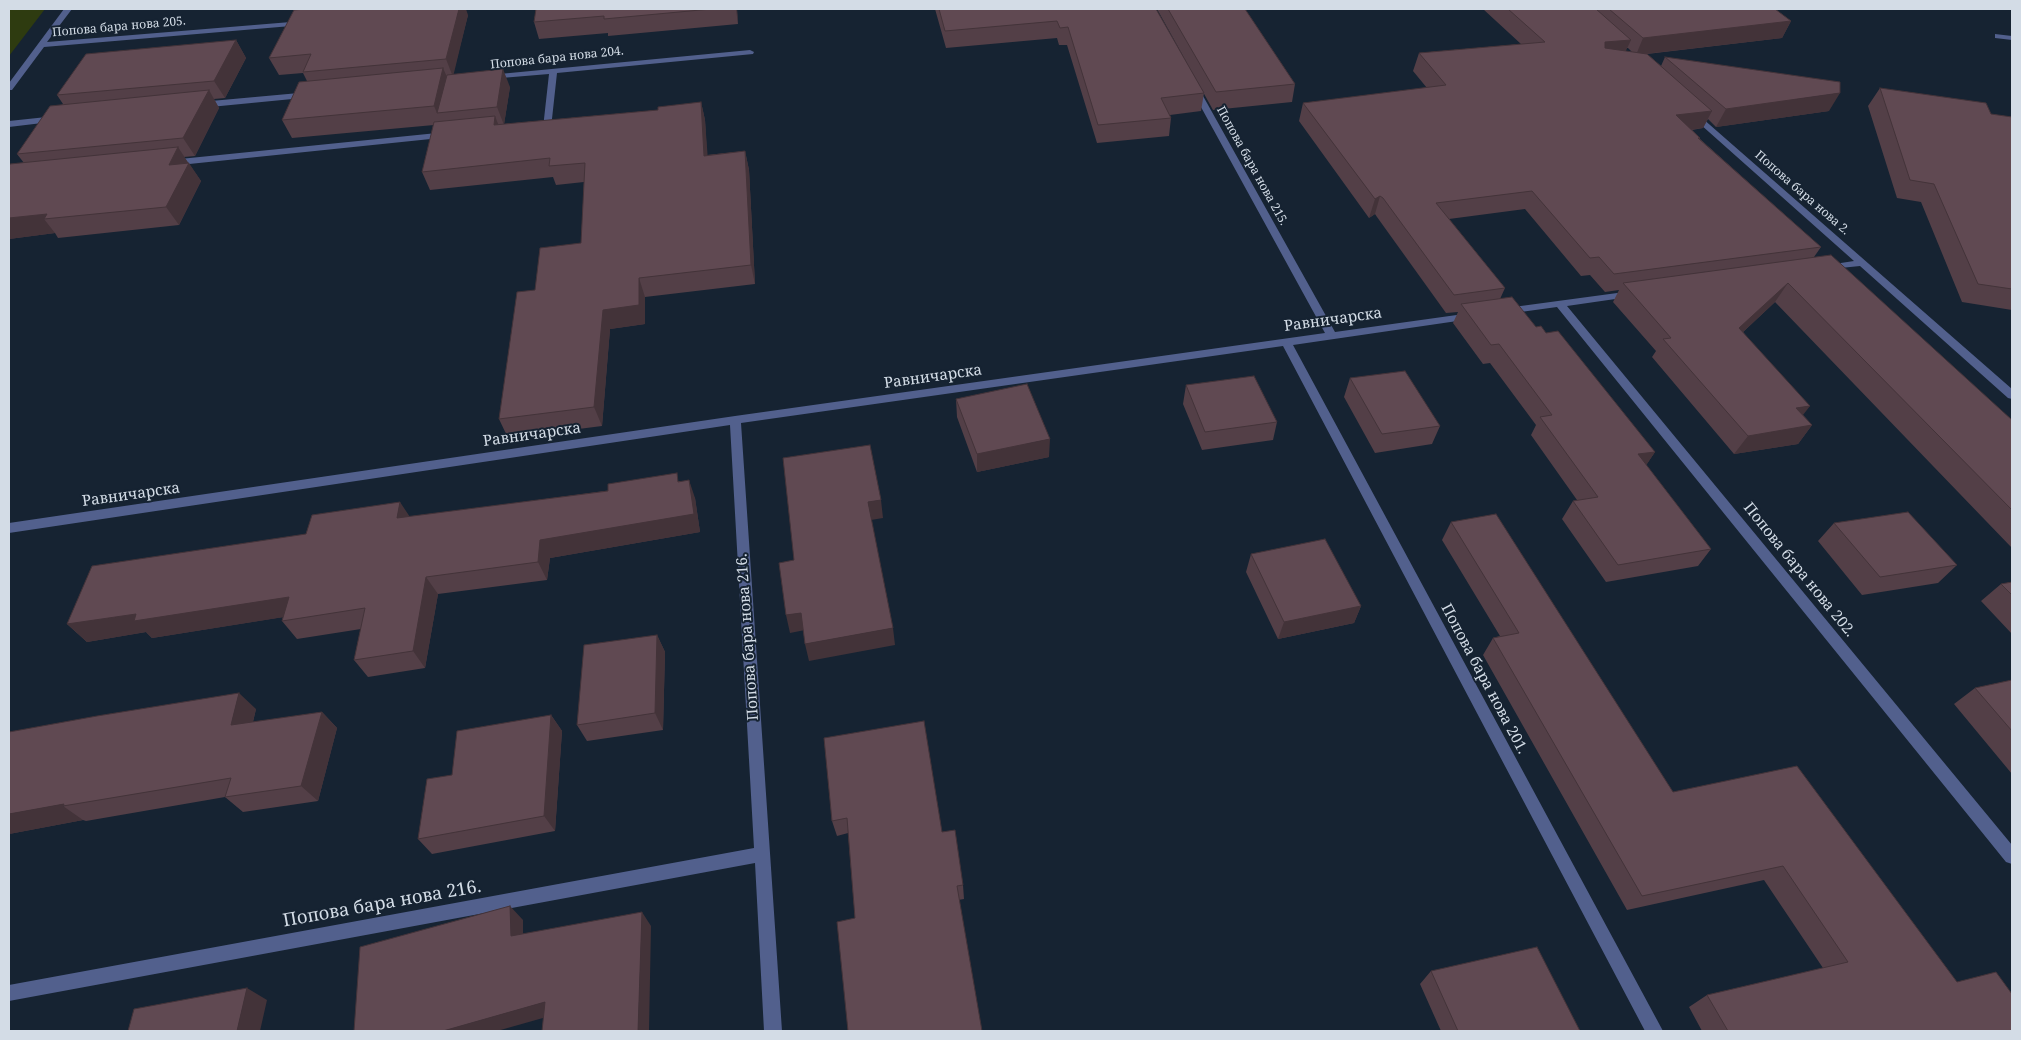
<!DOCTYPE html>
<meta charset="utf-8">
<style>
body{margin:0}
#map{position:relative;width:2021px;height:1040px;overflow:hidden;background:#162332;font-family:"Noto Serif",serif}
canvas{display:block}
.frame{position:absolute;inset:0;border:10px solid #d3dce6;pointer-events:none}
</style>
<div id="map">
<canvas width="2021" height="1040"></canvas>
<div class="frame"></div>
</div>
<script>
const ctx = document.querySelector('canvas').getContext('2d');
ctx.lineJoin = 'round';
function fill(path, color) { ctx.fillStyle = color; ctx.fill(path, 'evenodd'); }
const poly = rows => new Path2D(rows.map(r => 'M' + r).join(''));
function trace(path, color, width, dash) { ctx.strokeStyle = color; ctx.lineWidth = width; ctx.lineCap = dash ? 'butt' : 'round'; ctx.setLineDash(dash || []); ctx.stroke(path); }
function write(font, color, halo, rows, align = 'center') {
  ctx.font = font + ' "Noto Serif",serif'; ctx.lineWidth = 4; ctx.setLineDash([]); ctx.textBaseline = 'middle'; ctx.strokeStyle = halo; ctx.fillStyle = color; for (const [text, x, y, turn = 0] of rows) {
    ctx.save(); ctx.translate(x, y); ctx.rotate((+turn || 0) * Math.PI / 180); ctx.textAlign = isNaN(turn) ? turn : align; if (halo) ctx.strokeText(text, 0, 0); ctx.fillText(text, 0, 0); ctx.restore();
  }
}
const green = poly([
 [9,9,45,9,9,56]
]);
const service = poly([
 [1995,34,2012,36,2012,40,1995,38,1995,34]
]);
const minor = poly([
 [64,9,72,9,47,42,303,21,307,23,303,25,44,47,12,90,9,90,9,83,64,9],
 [750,50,754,52,753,54,557,73,551,128,547,131,543,128,549,74,489,79,485,77,489,75,750,50],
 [1194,84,1198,87,1335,332,1471,313,1476,316,1471,319,1293,345,1663,1031,1645,1031,1283,346,741,423,782,1031,764,1031,755,863,9,1001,9,985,754,848,730,425,9,533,9,523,735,416,1325,333,1190,87,1194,84],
 [310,92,313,93,313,97,200,108,196,105,200,102,310,92],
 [1694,111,2012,389,2012,399,2008,398,1860,266,1821,270,1821,266,1854,261,1691,116,1690,114,1694,111],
 [56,116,59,117,59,121,9,127,9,121,56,116],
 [447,132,450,133,450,137,170,166,165,163,170,160,447,132],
 [1632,291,1637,294,1636,296,1567,306,2012,845,2012,864,2006,862,1557,307,1506,314,1501,311,1506,308,1632,291]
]);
const wall = poly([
 [536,9,737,9,738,24,608,36,608,33,539,39,534,22],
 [935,9,1156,9,1204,93,1201,111,1170,115,1171,118,1169,136,1097,143,1067,45,1059,45,1057,38,946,48],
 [1157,9,1245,9,1295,84,1292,102,1213,110],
 [1483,9,1775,9,1791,21,1782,38,1647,54,1661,66,1665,57,1829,111,1716,127,1708,119,1703,128,1692,130,1700,138,1700,139,1821,247,1814,257,2012,420,2012,548,1775,302,1743,332,1803,415,1812,425,1798,444,1734,454,1652,357,1656,351,1613,302,1619,290,1605,292,1590,275,1581,276,1525,209,1449,219,1505,288,1500,299,1536,327,1546,333,1655,452,1646,465,1711,549,1698,566,1606,582,1562,519,1573,501,1577,500,1531,435,1536,425,1490,363,1483,364,1453,323,1458,312,1446,313,1377,217,1375,214,1369,218,1299,121,1303,103,1427,88,1413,71,1419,53,1521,44],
 [1627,48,1628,48,1632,52,1625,51],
 [468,15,453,74,510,87,504,124,658,110,701,102,705,120,707,155,745,151,749,170,755,284,645,297,645,324,610,329,602,426,508,438,499,419,535,290,581,243,584,182,556,185,553,177,430,190,422,172,434,125,292,138,282,120,307,81,303,73,279,75,269,58],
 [236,40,246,58,225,98,214,99,219,108,195,156,184,157,201,181,179,225,58,238,55,233,9,239,9,166,24,163,17,154,63,104,57,95],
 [1880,88,1991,114,2012,117,2012,310,1962,302,1921,202,1897,198,1868,106],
 [1350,378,1440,426,1432,444,1375,453,1344,397],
 [1186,385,1277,422,1273,440,1202,450,1183,404],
 [956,399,1049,457,977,472,957,417],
 [680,481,695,498,700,532,550,558,547,580,438,594,425,668,368,677,354,660,361,629,297,639,282,621,283,617,152,638,146,632,87,642,67,624,306,534,410,517],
 [1451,522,1673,792,1957,982,2012,1031,1702,1031,1689,1007,1707,995,1823,968,1764,880,1627,910,1483,655,1493,638,1500,636,1442,540],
 [1834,523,1957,565,1938,583,1862,595,1818,541],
 [1251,554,1361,606,1354,623,1278,639,1246,572],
 [2012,582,2012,634,1981,601,2001,584],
 [657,635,665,652,663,730,587,741,577,725],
 [2012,680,2012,774,1954,704,1975,688],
 [256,709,253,722,322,712,337,728,318,801,243,812,225,797,86,821,83,820,9,834],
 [551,715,562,731,555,831,432,854,418,839,452,775],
 [824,738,942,832,963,885,964,899,855,918,848,833,837,836,832,821],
 [1431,971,1580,1031,1441,1031,1420,984]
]);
const shadedWall = poly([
 [459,9,466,9,468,15,453,77,446,59],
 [736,9,737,9,738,24],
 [1791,21,1782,38,1636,55,1643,38],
 [236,40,246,58,225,98,214,81],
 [1631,40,1623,57,1598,60,1605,42],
 [443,68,451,86,437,113,434,106],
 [503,69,510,87,504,125,497,107],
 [209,90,219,108,195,156,183,138],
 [1840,93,1829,111,1716,127,1726,109],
 [701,102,705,120,709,174,704,156],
 [1712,111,1703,128,1667,133,1676,115],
 [495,116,502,134,494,125],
 [178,147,189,164,189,163,201,181,179,225,166,207,169,165],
 [745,151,749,170,755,284,751,265],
 [1380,196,1375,214,1369,218,1375,199],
 [47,214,44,219,55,233,9,239,9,218],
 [639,278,645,297,645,324,610,329,602,426,594,407,603,310],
 [1788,283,1775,302,1727,347,1739,328],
 [1810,406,1796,424,1796,408],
 [1812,425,1798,444,1734,454,1748,436],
 [1050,439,1049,457,977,472,977,454],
 [1655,452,1643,470,1638,454],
 [689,480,695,498,700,532,550,558,547,580,538,562,540,540],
 [881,500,883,518,871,520,868,502],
 [400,502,412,520,397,518],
 [426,577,438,594,425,668,413,651],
 [289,597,303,614,152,638,146,632,87,642,67,624,136,614],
 [1361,606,1354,623,1278,639,1284,622],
 [801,613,805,630,790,633,786,615],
 [893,628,895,645,809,661,805,644],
 [657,635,665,652,663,730,655,713],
 [239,693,256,709,248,741,231,725],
 [322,712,337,728,318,801,301,786],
 [551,715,562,731,555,831,544,816],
 [64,804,63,806,83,820,9,834,9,814],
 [510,906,523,920,523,949,511,936],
 [642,912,651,926,649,1031,638,1031],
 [247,988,267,1000,260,1031,237,1031],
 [545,1002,557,1014,497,1031,443,1031]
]);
const building = poly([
 [306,9,459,9,446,59,303,72,311,54,269,58,294,10,306,9],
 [536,9,711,9,604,19,604,16,534,22,536,9],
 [939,9,1156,9,1204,93,1161,98,1171,118,1098,125,1068,27,1060,28,1057,21,945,31,939,9],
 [1168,9,1245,9,1295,84,1216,92,1168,9],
 [1508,9,1596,9,1631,40,1605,42,1605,48,1647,54,1712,111,1676,115,1700,138,1698,138,1821,247,1614,274,1599,257,1590,258,1532,191,1436,203,1505,288,1454,295,1383,198,1380,196,1375,199,1303,103,1446,85,1419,53,1545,42,1508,9],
 [1609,9,1775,9,1791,21,1643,38,1609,9],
 [236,40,214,81,57,95,86,54,236,40],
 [1665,57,1840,82,1840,93,1726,109,1665,57],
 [443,68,434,106,282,120,299,82,443,68],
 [503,69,497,107,437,113,447,75,503,69],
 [1880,88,1986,103,1991,114,2012,117,2012,289,1978,284,1934,184,1910,180,1880,88],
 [209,90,183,138,17,154,50,106,209,90],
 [701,102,704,156,745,151,751,265,639,278,639,305,603,310,594,407,499,419,517,292,535,290,540,248,581,243,585,163,549,166,550,158,422,172,434,122,495,116,494,125,658,110,658,107,701,102],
 [178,147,169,165,189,163,166,207,44,219,47,214,9,218,9,166,10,164,178,147],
 [1831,255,2012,420,2012,510,1788,283,1739,328,1810,406,1796,408,1812,425,1748,436,1663,339,1671,338,1623,283,1831,255],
 [1512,297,1536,327,1541,326,1546,333,1558,331,1655,452,1638,454,1711,549,1618,565,1573,501,1598,497,1540,417,1552,415,1499,344,1491,345,1461,304,1512,297],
 [1405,371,1440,426,1382,434,1350,378,1405,371],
 [1254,376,1277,422,1205,432,1186,385,1254,376],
 [1027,384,1050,439,977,454,956,399,1027,384],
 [870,445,881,500,868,502,893,628,805,644,801,613,786,615,779,563,794,560,783,458,870,445],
 [677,473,678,482,689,480,694,514,540,540,538,562,426,577,413,651,354,660,365,608,282,621,289,597,134,621,136,614,67,624,92,566,306,534,312,515,400,502,397,518,608,491,608,484,677,473],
 [1908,512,1957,565,1880,577,1834,523,1908,512],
 [1496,514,1673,792,1797,766,1957,982,1996,972,2012,994,2012,1031,1728,1031,1707,995,1848,962,1783,866,1642,896,1493,638,1519,633,1451,522,1496,514],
 [1325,539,1361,606,1284,622,1251,554,1325,539],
 [2012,582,2012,595,2001,584,2012,582],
 [657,635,655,713,577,725,584,645,657,635],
 [2012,680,2012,731,1975,688,2012,680],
 [239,693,231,725,322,712,301,786,225,797,231,778,63,806,64,804,9,814,9,732,97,716,239,693],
 [551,715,544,816,418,839,427,779,452,775,457,731,551,715],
 [924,721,942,832,955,830,963,885,957,886,982,1031,848,1031,837,922,855,918,847,818,832,821,824,738,924,721],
 [510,906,511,936,642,912,638,1031,542,1031,545,1002,443,1031,354,1031,360,947,510,906],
 [1537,947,1580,1031,1458,1031,1431,971,1537,947],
 [247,988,237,1031,128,1031,134,1009,247,988]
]);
const farStreetnames = [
 ["Попова бара нова 205.",119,27,-5],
 ["Попова бара нова 204.",557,58,-6],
 ["Попова бара нова 215.",1252,166,61],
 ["Попова бара нова 2.",1802,193,41]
];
const streetNames = [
 ["Равничарска",1333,320,-8],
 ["Равничарска",933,377,-8],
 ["Равничарска",532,435,-8],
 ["Равничарска",131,495,-8],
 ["Попова бара нова 202.",1799,570,51],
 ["Попова бара нова 216.",748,637,-94],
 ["Попова бара нова 201.",1484,679,62]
];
const nearStreetnames = [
 ["Попова бара нова 216.",382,904,-10]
];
fill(green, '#2e3b10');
fill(service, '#52608d');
fill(minor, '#52608d');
fill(wall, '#533f47');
fill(shadedWall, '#433339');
fill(building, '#604952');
trace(building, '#433339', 1);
write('12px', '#d3dce6', '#162332', farStreetnames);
write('15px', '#d3dce6', '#162332', streetNames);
write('18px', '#d3dce6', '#162332', nearStreetnames);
</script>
